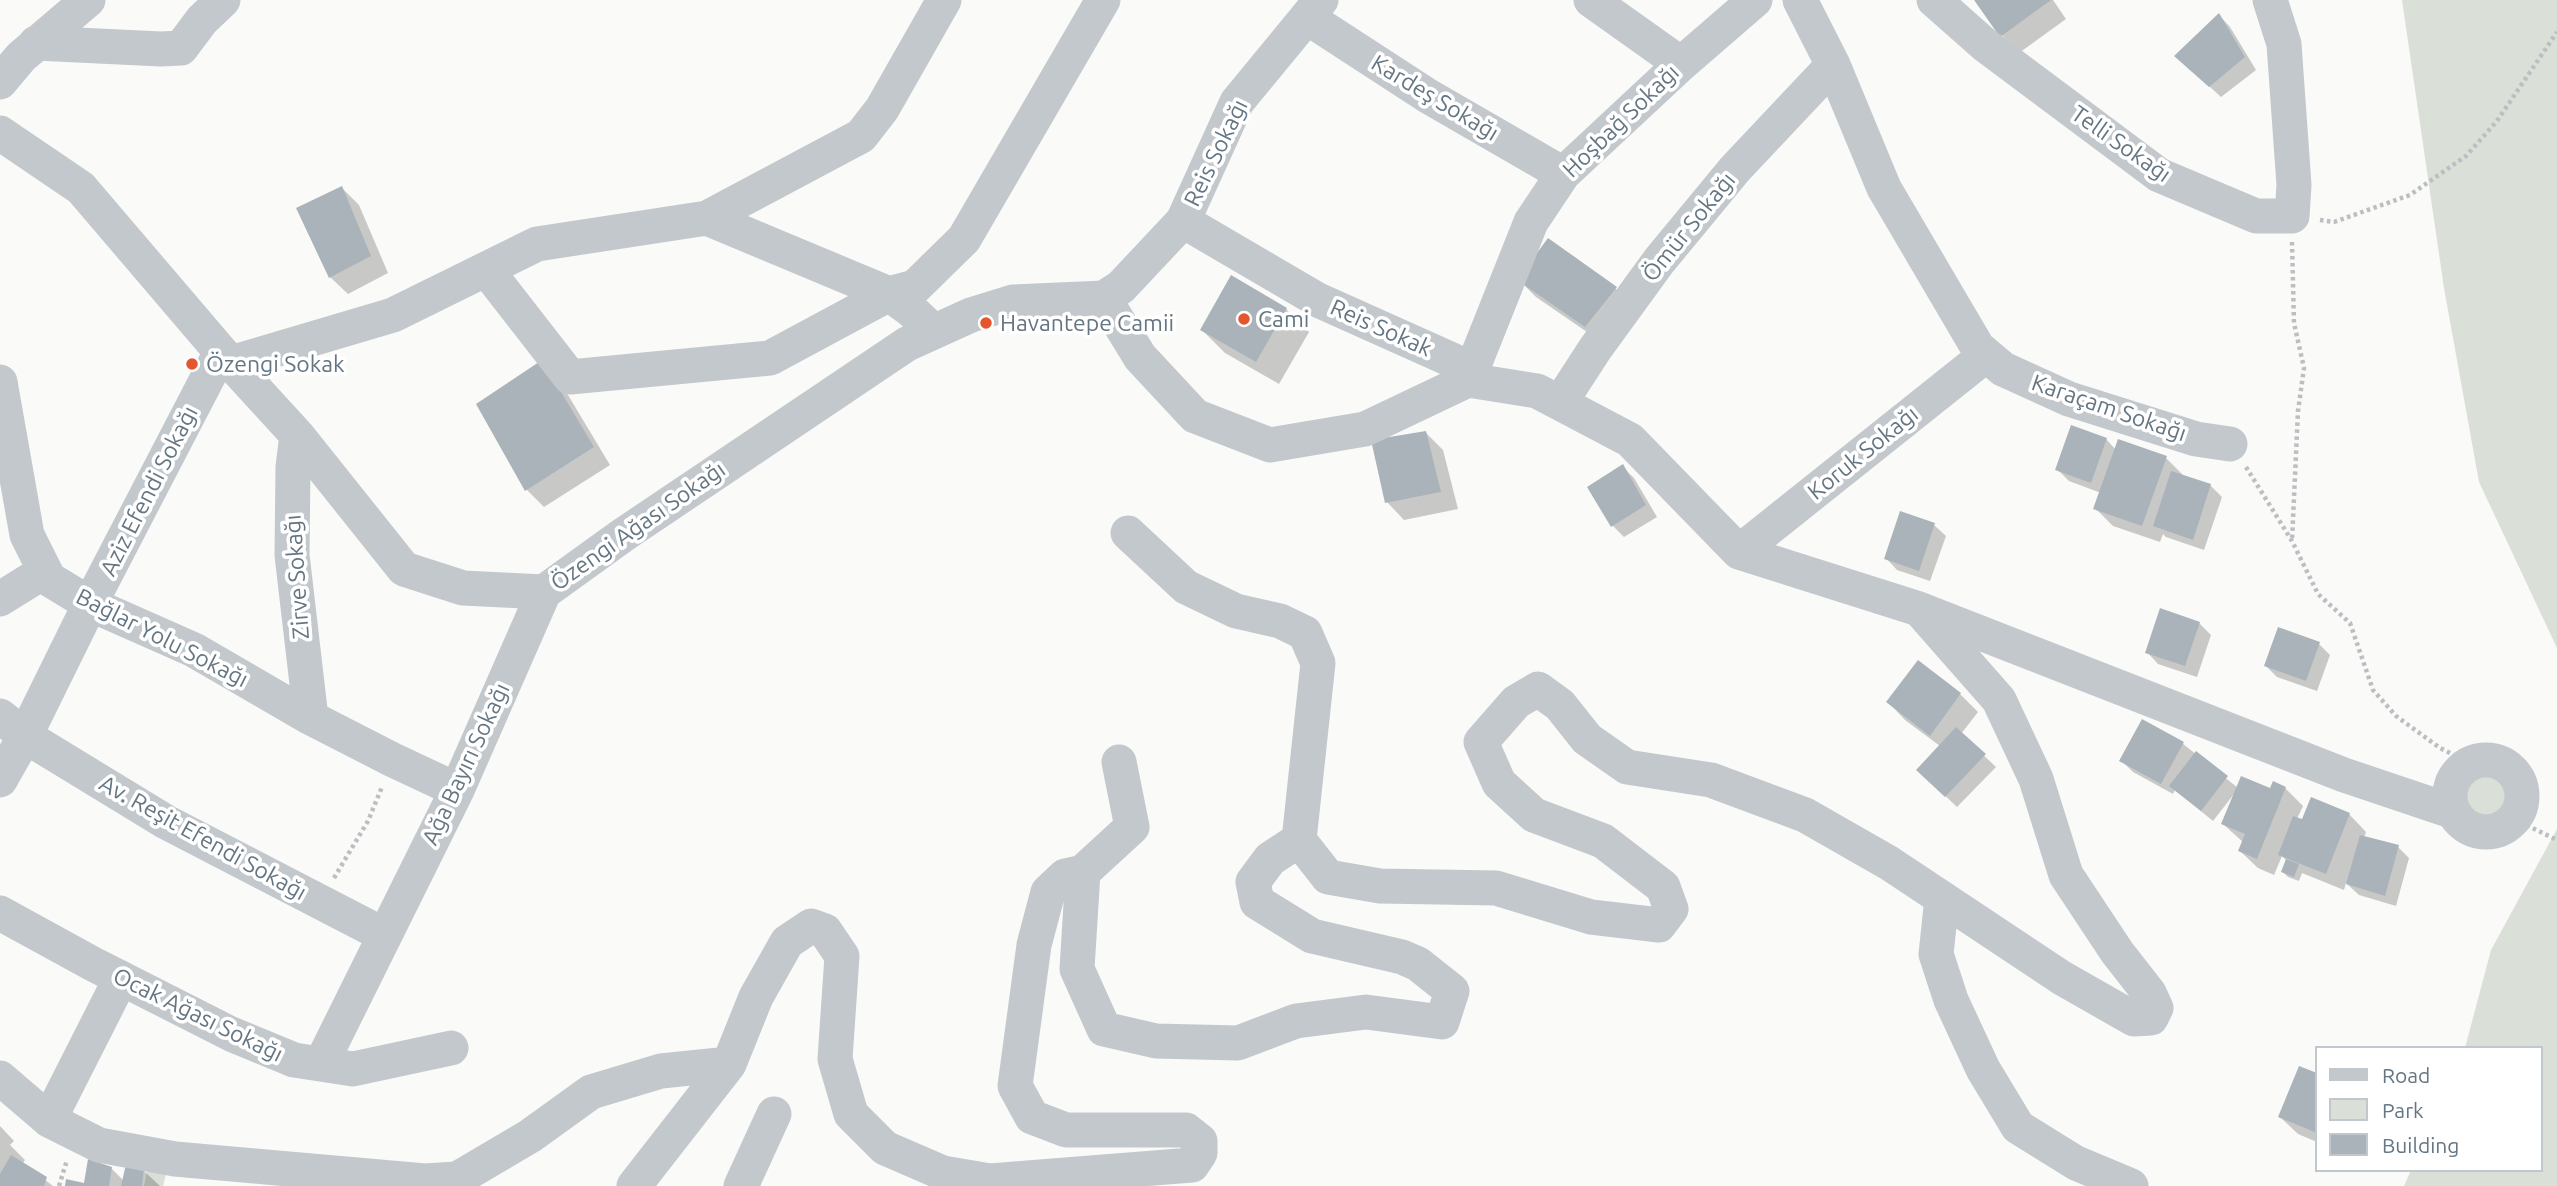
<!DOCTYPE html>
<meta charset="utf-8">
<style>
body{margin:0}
#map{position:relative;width:2557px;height:1186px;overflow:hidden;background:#fafaf8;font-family:Ubuntu,sans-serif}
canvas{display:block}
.legend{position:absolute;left:2315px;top:1046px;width:228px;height:126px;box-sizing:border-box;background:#fff;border:2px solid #c1c8cd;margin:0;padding:9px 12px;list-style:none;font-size:21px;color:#657683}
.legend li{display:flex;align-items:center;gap:14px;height:35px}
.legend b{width:35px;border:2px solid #c1c8cd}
</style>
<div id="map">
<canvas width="2557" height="1186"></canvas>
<ul class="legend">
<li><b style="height:9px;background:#c3c8cc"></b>Road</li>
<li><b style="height:19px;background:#dadfd7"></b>Park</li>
<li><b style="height:19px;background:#aab3b9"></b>Building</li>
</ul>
</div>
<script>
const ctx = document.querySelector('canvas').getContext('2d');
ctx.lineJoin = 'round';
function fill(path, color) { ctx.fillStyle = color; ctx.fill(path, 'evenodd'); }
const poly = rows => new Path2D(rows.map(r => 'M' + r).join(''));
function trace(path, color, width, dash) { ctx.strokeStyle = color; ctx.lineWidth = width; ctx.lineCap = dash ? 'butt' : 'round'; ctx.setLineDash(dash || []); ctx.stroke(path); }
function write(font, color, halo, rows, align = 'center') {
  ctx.font = font + ' Ubuntu,sans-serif'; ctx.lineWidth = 7; ctx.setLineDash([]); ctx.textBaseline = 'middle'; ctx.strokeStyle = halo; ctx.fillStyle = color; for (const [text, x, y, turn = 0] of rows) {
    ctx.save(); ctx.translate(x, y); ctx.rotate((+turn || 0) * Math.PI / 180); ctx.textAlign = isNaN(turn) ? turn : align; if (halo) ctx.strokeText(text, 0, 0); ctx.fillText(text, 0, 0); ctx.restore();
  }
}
const green = poly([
 [2402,0,2557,0,2557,648,2479,482,2444,288],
 '2467 796a20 20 0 1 1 40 0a20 20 0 1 1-40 0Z',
 [2557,829,2557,1186,2404,1186,2411,1170,2541,1170,2541,1048,2465,1048,2491,950],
 [147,1171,166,1174,163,1186,144,1186]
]);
const shadow = poly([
 [1976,0,2053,0,2066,19,2019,53,2002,35],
 [2219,15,2230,27,2256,70,2221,97,2188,67],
 [342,188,359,205,388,273,348,294,330,277],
 [1232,278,1286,309,1309,332,1279,384,1225,353,1202,330],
 [1519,280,1616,289,1633,306,1603,343,1536,297],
 [559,380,610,465,544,507,527,490],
 [1425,432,1443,450,1458,509,1404,520,1387,502],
 [2106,439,2116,450,2166,458,2183,475,2210,485,2222,497,2204,550,2166,537,2163,534,2160,542,2113,526,2095,508,2101,493,2069,481,2057,469],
 [1623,467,1634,478,1657,517,1624,537,1613,526,1589,487],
 [1934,525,1946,536,1930,581,1897,570,1886,558],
 [2199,623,2211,635,2197,677,2158,664,2147,652],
 [2319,644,2330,655,2317,691,2277,677,2266,666],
 [1919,662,1960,694,1978,712,1961,734,1996,767,1957,807,1918,770,1940,746,1905,720,1888,702],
 [2182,743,2238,788,2271,791,2285,788,2303,806,2297,819,2303,822,2349,814,2366,832,2364,838,2398,847,2409,858,2396,906,2359,895,2346,883,2344,890,2302,873,2299,881,2288,877,2283,872,2287,861,2282,856,2274,875,2258,868,2240,851,2244,843,2223,824,2234,794,2213,821,2175,790,2173,794,2133,772,2122,761],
 [2300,1068,2317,1075,2317,1142,2298,1134,2280,1117],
 [0,1126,14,1141,10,1145,25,1160,23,1163,53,1186,0,1186],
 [111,1168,124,1181,143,1170,160,1186,67,1186,86,1186]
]);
const building = poly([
 [1974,0,2051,0,2000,37],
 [2219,13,2245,57,2209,87,2174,56],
 [342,186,371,256,329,278,296,208],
 [1548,238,1617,287,1585,327,1517,280],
 [1231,275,1287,308,1256,362,1200,330],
 [542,360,594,447,525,491,476,404],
 [2071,425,2107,438,2091,483,2055,470],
 [1426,431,1441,492,1385,503,1371,440],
 [2118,439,2167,456,2142,526,2093,509],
 [1623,464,1646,505,1611,527,1587,487],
 [2171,471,2211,484,2193,540,2153,526],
 [1900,511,1935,523,1919,571,1884,559],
 [2160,608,2200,622,2185,666,2145,653],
 [2278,627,2320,642,2306,681,2264,666],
 [1918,660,1961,693,1930,736,1886,702],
 [2142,719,2184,742,2161,784,2119,761],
 [1956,727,1986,754,1945,797,1916,770],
 [2196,751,2228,776,2201,811,2169,786],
 [2241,776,2270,788,2273,781,2286,787,2257,859,2238,851,2245,834,2221,824],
 [2311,797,2350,813,2326,874,2278,855,2293,816,2302,819],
 [2360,835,2399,845,2385,896,2346,884],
 [2286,859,2299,864,2294,877,2281,872],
 [2299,1066,2317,1073,2317,1133,2278,1117],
 [11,1155,47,1177,44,1186,0,1186,0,1174],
 [88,1159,112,1167,109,1186,65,1186,66,1179,84,1183],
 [126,1164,144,1168,142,1186,121,1186]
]);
const path = poly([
 [2320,220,2334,222,2410,195,2466,156,2497,121,2557,32],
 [2292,242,2294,323,2304,368,2298,411,2292,541],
 [2246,467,2292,541,2318,594,2350,623,2373,690,2396,716,2440,748,2470,763],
 [2514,819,2557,840],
 [334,878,368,821,382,787],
 [59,1186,67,1160]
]);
const minor = poly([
 [1591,0,1681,64],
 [1800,0,1833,65,1884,188,1978,348,2003,369,2069,399,2196,439,2230,444],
 [1934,0,1985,45,2159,175,2256,216,2292,216,2294,185,2284,44,2270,0],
 [1308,18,1428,96,1563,174],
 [36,43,161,49,181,48,202,20,223,0],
 [0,82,21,57,88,0],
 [0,133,81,188,221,352,297,435,404,569,463,588,544,592,623,535,907,344,971,315,1013,302,1104,298,1121,287,1183,221,1237,102,1321,0],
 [707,218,889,294,915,287,964,239,1103,0],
 [1183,221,1318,300,1472,369],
 [486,269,570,377,770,358,889,294,911,310,933,331],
 [1104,298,1140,357,1195,416,1270,445,1365,429,1468,380,1537,391,1630,440,1739,552,1919,609,2344,775,2454,812],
 [231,363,393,315,537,244,707,218,861,136,882,109,944,0],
 [1468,380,1531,222,1563,174,1681,64,1755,0],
 [0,382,27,535,49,579,90,604,194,650,311,718,393,760,457,790],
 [1560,403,1595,349,1659,261,1735,169,1833,65],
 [297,435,293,467,292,555,311,718],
 [1128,533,1186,587,1236,611,1280,621,1305,633,1318,663,1299,840,1328,877,1380,886,1496,888,1591,917,1659,925,1671,909,1663,887,1603,841,1534,815,1499,783,1481,742,1516,702,1538,689,1560,705,1587,739,1627,767,1711,780,1805,815,1889,863,2062,978,2134,1019,2151,1018,2156,1008,2149,993,2117,952,2066,875,2036,779,1999,700,1919,609],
 [1739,552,1986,355],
 [0,599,45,571],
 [0,716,25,736,166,822,384,935],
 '2450 796a36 36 0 1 1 72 0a36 36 0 1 1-72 0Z',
 [0,780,25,736,90,604,221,352],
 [1083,872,1077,969,1104,1029,1156,1041,1238,1043,1296,1021,1366,1012,1442,1022,1452,991,1418,964,1402,957,1312,936,1257,902,1253,882,1270,859,1299,840],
 [1942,898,1936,954,1951,1000,1983,1069,2018,1127,2076,1163,2131,1186],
 [0,913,93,964,231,1034,294,1060,353,1069,451,1048],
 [321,1064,457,790,544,592],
 [0,1078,49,1120,99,1145,175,1159,425,1181,457,1179,530,1136,591,1092,661,1071,729,1064],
 [49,1120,121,978],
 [634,1186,729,1064,756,997,787,942,811,926,825,931,842,956,835,1059,851,1114,885,1148,943,1173,990,1181,1192,1165,1200,1153,1200,1141,1186,1130,1066,1130,1032,1117,1015,1086,1034,945,1048,892,1065,876,1083,872,1132,827,1119,762],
 [741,1186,774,1114]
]);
const markers = [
 [1244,319,7,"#e4572e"],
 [986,323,7,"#e4572e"],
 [192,364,7,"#e4572e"]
];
const streetNames = [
 ["Kardeş Sokağı",1435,98,31],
 ["Hoşbağ Sokağı",1621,121,-44],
 ["Telli Sokağı",2121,144,35],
 ["Reis Sokağı",1216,153,-64],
 ["Ömür Sokağı",1689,227,-51],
 ["Reis Sokak",1381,328,24],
 ["Karaçam Sokağı",2109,408,19],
 ["Koruk Sokağı",1863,453,-39],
 ["Aziz Efendi Sokağı",149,491,-63],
 ["Özengi Ağası Sokağı",638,526,-35],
 ["Zirve Sokağı",297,577,-94],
 ["Bağlar Yolu Sokağı",162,638,27],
 ["Ağa Bayırı Sokağı",466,764,-65],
 ["Av. Reşit Efendi Sokağı",203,838,29],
 ["Ocak Ağası Sokağı",198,1015,26]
];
const poiNames = [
 ["Cami",1258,319],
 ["Havantepe Camii",1000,323],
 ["Özengi Sokak",206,364]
];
fill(green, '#dadfd7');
fill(shadow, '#0003');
fill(building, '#aab3b9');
trace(path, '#bbbfc2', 4.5, [3.5, 3.5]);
trace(minor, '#c3c8cc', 35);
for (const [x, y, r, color] of markers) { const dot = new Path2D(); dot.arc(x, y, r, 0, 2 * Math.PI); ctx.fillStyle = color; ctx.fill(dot); trace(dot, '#fff', 2.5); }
write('23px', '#657683', '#fff', streetNames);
write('23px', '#657683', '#fff', poiNames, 'left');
</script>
